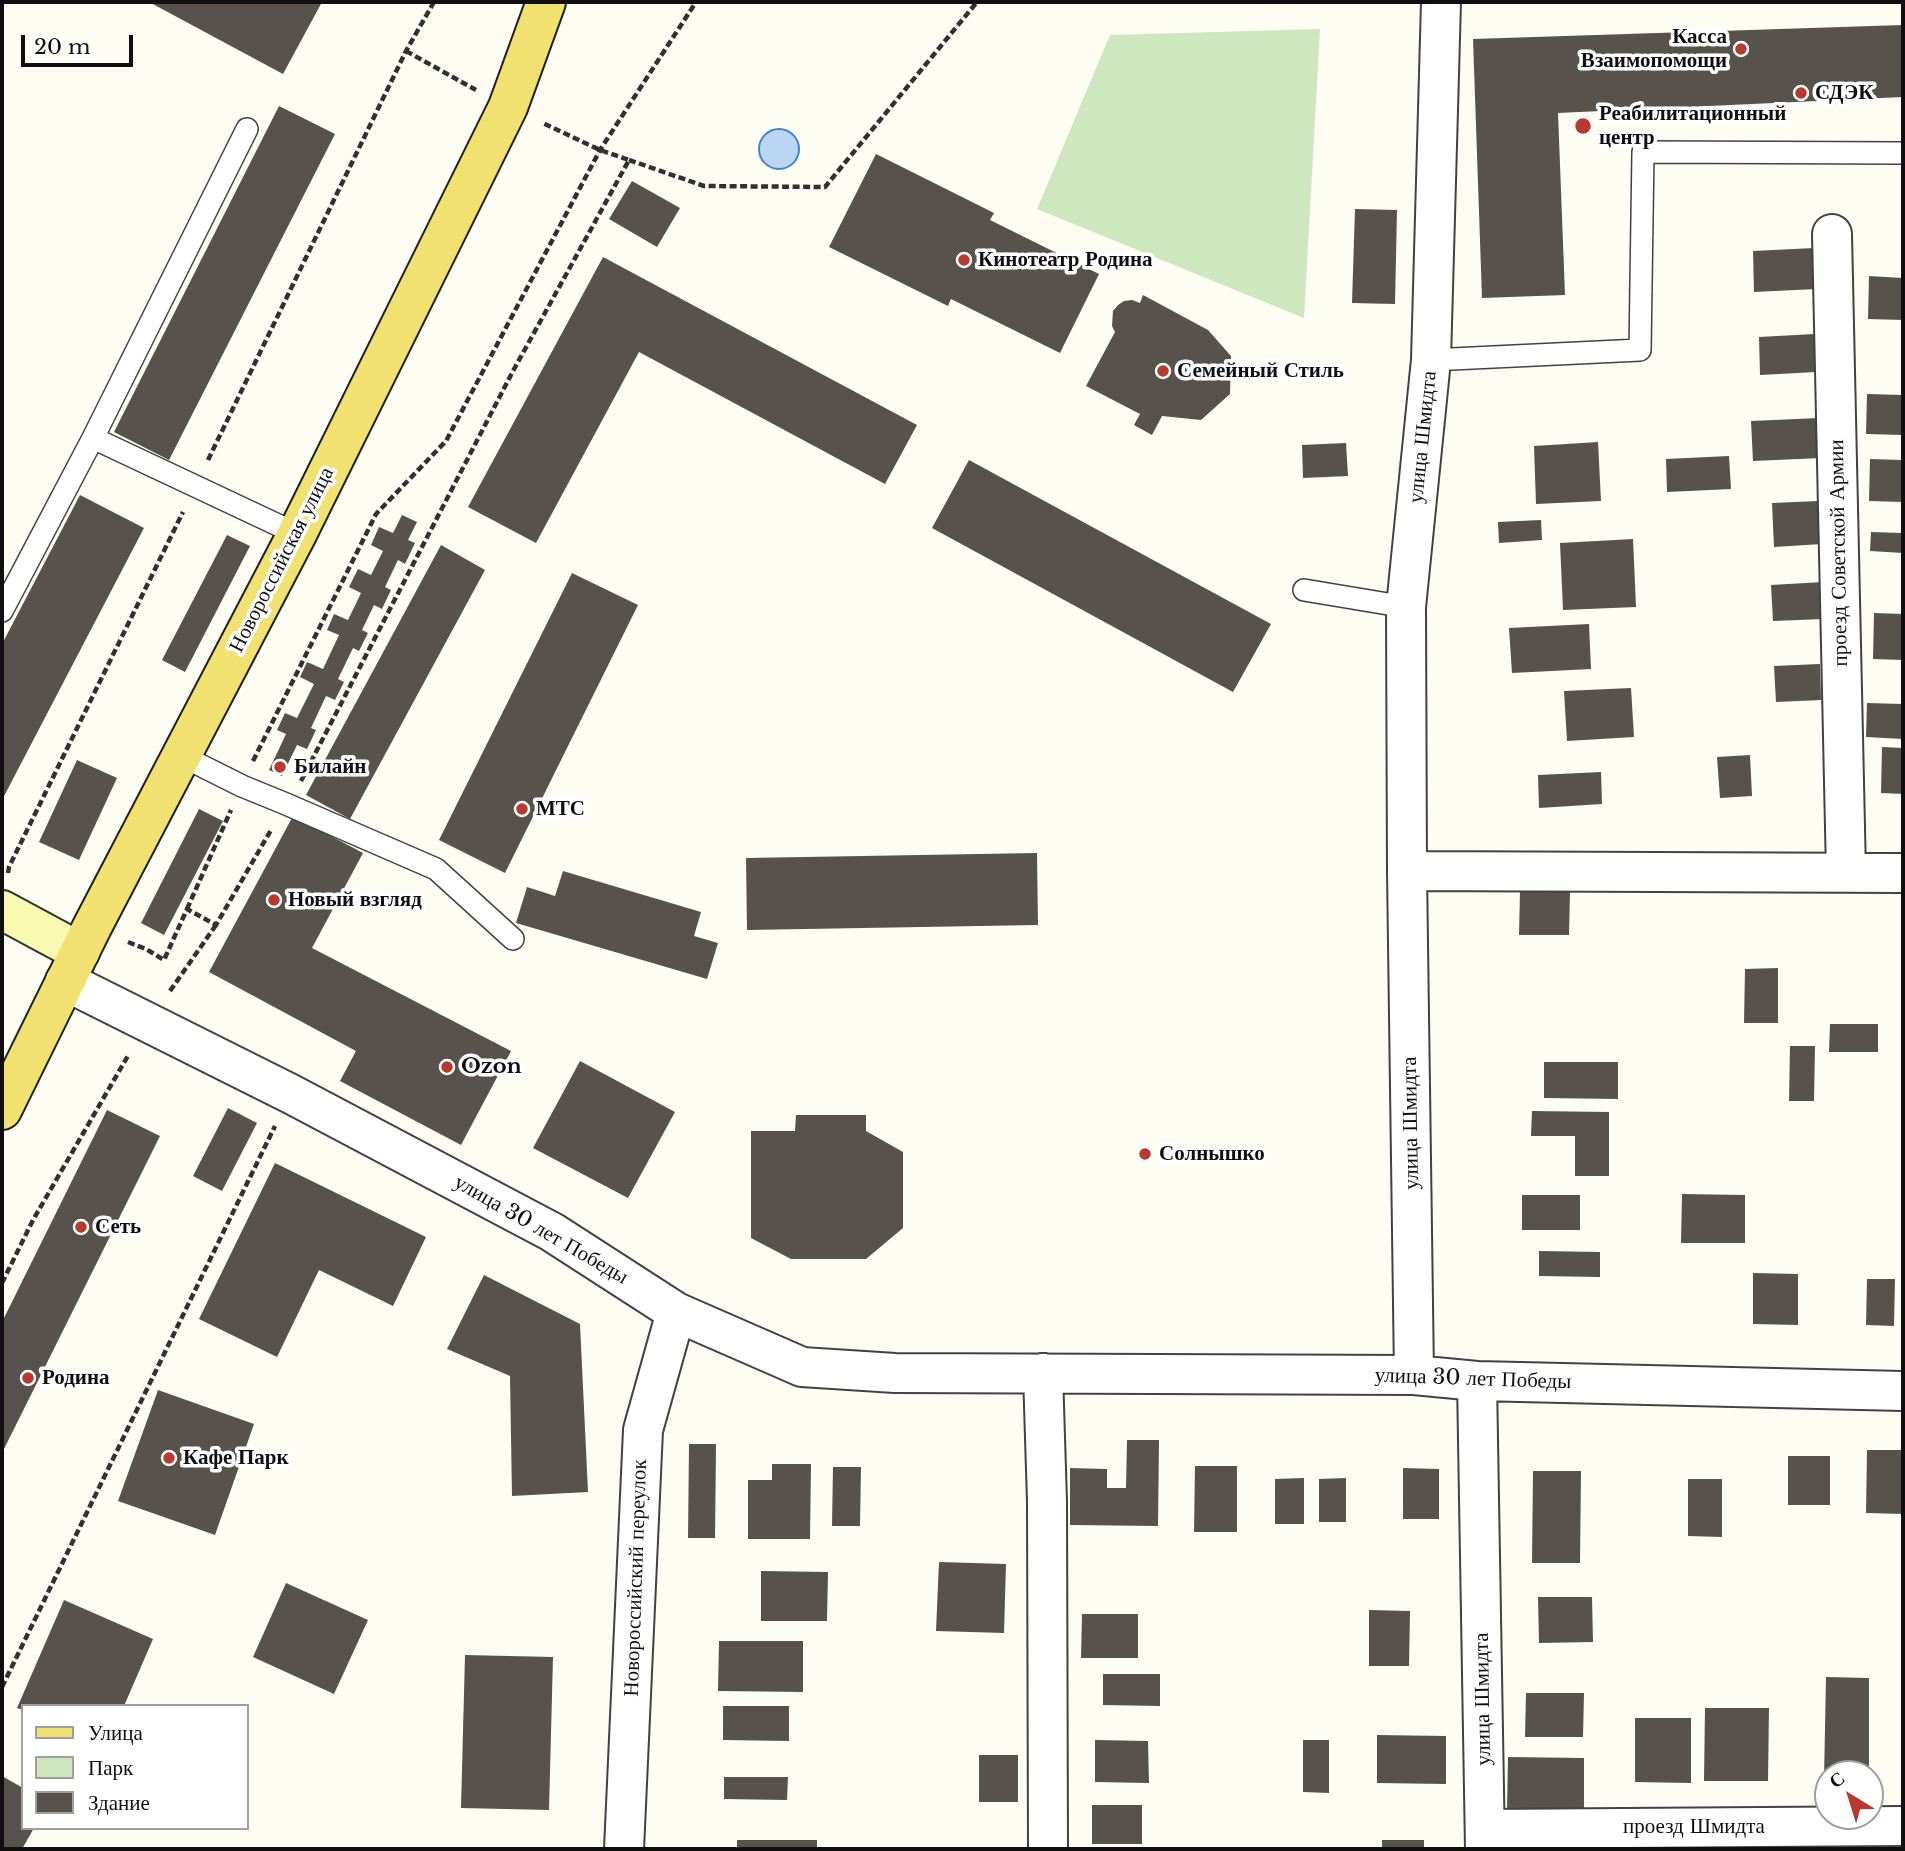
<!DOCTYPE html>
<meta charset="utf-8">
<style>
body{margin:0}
#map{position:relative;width:1905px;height:1851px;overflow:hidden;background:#fefdf3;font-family:"Libre Baskerville",serif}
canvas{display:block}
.frame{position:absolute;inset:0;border:4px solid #0f0f0f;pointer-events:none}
.legend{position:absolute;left:21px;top:1704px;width:228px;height:126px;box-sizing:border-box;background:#fff;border:2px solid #9f9f9f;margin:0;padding:9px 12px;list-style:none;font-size:21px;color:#0f0f0f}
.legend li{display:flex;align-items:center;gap:14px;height:35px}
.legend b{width:35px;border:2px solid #9f9f9f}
.north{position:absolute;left:1814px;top:1760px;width:70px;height:70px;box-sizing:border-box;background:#fff;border:2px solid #9f9f9f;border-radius:50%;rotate:322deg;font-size:19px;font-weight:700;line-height:28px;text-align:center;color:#0f0f0f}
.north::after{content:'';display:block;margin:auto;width:24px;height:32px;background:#b73a2f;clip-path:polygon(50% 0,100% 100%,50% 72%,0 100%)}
.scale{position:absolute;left:21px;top:35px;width:112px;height:32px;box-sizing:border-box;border:4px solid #0f0f0f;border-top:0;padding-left:9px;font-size:21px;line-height:24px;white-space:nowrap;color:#0f0f0f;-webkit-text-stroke:5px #fff;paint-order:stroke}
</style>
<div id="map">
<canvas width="1905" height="1851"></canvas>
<div class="frame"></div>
<ul class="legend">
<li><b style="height:9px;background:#f0e171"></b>Улица</li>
<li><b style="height:19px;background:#cee7be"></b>Парк</li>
<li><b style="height:19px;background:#57524c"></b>Здание</li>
</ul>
<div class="north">С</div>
<div class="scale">20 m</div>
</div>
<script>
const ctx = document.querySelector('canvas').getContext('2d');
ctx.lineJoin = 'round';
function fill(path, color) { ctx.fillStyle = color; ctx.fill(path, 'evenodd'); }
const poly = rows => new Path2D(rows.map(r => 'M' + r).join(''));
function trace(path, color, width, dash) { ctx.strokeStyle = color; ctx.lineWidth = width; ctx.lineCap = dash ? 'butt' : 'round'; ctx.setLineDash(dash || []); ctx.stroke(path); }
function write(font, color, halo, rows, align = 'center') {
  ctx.font = font + ' "Libre Baskerville",serif'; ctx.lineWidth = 7; ctx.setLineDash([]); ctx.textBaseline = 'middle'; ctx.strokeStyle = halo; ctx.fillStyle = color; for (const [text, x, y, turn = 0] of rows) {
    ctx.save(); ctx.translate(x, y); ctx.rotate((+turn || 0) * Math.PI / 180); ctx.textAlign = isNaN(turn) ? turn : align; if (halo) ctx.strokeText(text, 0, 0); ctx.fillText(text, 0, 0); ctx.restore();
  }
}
const green = poly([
 [1320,29,1304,318,1037,209,1110,35]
]);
const water = poly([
 '759 149a20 20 0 1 1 40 0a20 20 0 1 1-40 0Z'
]);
const building = poly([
 [149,2,322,2,283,74],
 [1903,25,1903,97,1558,113,1565,295,1482,298,1473,39],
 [279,106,335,134,169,460,114,432],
 [876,154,994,213,990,220,1099,274,1060,353,951,299,948,306,829,247],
 [632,181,680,208,657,247,609,219],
 [1355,209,1397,210,1395,304,1352,303],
 [1814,248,1816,289,1754,292,1753,251],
 [603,257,917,425,885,484,639,352,536,543,468,507],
 [1869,276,1903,278,1903,320,1868,319],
 [1143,295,1208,330,1231,356,1230,394,1201,420,1162,416,1152,435,1134,425,1140,414,1086,386,1115,332,1112,326,1113,311,1118,305,1124,301,1132,300,1140,303],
 [1814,334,1816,372,1760,375,1759,337],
 [1867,394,1903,395,1903,435,1866,434],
 [1819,418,1821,458,1753,461,1751,421],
 [1598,442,1601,501,1536,504,1534,446],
 [1346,443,1348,476,1303,478,1302,445],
 [1729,456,1731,489,1667,492,1666,459],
 [1870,459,1903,460,1903,502,1869,501],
 [969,460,1271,624,1233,692,932,528],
 [80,495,144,528,2,800,2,644],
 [1819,501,1822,544,1774,547,1772,503],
 [402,515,417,522,408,540,415,543,405,564,398,560,385,587,391,590,382,609,374,605,362,630,368,633,359,651,353,648,338,679,344,682,335,700,326,696,311,728,316,730,307,749,297,745,282,776,269,770,286,734,277,730,285,713,297,718,314,684,300,677,307,662,323,669,339,635,327,630,334,614,348,620,361,593,349,587,358,569,371,575,383,551,371,545,379,527,393,533],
 [1541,520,1542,540,1499,543,1498,522],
 [1871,532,1903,533,1903,553,1870,551],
 [227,535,250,546,185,672,162,660],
 [1633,539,1636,607,1563,610,1560,543],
 [441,545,485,570,350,819,306,795],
 [572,573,638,605,505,873,439,840],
 [1823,582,1824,619,1773,621,1771,585],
 [1874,613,1903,614,1903,660,1873,659],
 [1589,624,1591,669,1512,673,1509,628],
 [1820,664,1821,700,1776,702,1774,666],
 [1631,688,1634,737,1567,741,1564,691],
 [1867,703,1903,704,1903,739,1866,737],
 [1882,747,1903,748,1903,794,1881,793],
 [1750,755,1752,796,1720,798,1717,757],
 [77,760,117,778,79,860,39,842],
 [1601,772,1602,804,1539,808,1538,775],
 [199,809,223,821,164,935,141,923],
 [293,816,363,853,312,948,511,1051,461,1145,340,1081,356,1051,209,972],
 [1037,853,1038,925,747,930,746,858],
 [563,871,701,912,694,936,718,943,707,979,516,923,527,887,555,896],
 [1520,891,1570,892,1569,935,1519,935],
 [1778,968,1778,1023,1744,1023,1745,969],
 [1830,1024,1878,1024,1878,1052,1829,1052],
 [1790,1046,1815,1046,1814,1101,1789,1101],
 [580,1061,675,1112,628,1198,533,1148],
 [1544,1062,1618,1062,1618,1099,1544,1098],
 [228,1108,257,1123,222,1191,193,1176],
 [107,1110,160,1136,2,1453,2,1322],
 [1532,1111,1609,1112,1609,1176,1575,1176,1575,1136,1531,1136],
 [796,1115,866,1115,866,1131,903,1152,903,1228,866,1259,791,1259,751,1238,751,1131,795,1131],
 [275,1163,426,1237,393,1306,319,1270,277,1357,199,1319],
 [1682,1194,1745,1195,1745,1243,1681,1243],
 [1522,1195,1580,1195,1580,1230,1522,1230],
 [1539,1251,1600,1252,1600,1277,1539,1276],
 [1753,1273,1798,1274,1798,1325,1753,1324],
 [484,1275,580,1324,588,1492,512,1496,510,1376,447,1349],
 [1867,1279,1895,1279,1894,1326,1866,1325],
 [158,1390,254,1424,215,1535,118,1501],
 [1127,1440,1159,1440,1158,1526,1070,1525,1070,1468,1107,1469,1107,1488,1126,1488],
 [689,1444,716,1444,715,1538,688,1538],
 [1867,1450,1903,1450,1903,1514,1866,1513],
 [1788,1456,1830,1456,1830,1505,1788,1505],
 [772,1464,811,1464,810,1539,748,1539,748,1480,772,1480],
 [1195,1466,1237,1466,1237,1532,1194,1532],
 [833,1467,861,1467,860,1526,832,1526],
 [1403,1468,1439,1469,1439,1519,1403,1519],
 [1533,1471,1581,1471,1580,1563,1532,1563],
 [1304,1478,1304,1524,1275,1524,1275,1479],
 [1346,1478,1346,1522,1319,1522,1319,1479],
 [1688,1479,1722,1479,1722,1537,1688,1536],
 [939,1562,1006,1564,1004,1633,936,1631],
 [761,1571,828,1572,827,1621,761,1621],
 [286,1583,368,1620,334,1694,253,1657],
 [1538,1597,1592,1597,1593,1642,1539,1643],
 [64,1600,153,1639,124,1706,23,1706,23,1710,17,1708],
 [1369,1610,1410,1611,1409,1666,1369,1666],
 [1082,1614,1138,1614,1138,1658,1081,1658],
 [719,1641,803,1641,803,1692,718,1691],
 [465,1655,553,1657,549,1810,461,1808],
 [1103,1674,1160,1674,1160,1706,1103,1705],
 [1826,1677,1869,1678,1869,1774,1828,1774,1828,1779,1824,1779],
 [1526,1693,1584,1693,1583,1737,1525,1737],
 [723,1706,789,1706,789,1741,723,1740],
 [1705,1708,1769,1708,1768,1781,1704,1781],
 [1635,1718,1691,1718,1691,1783,1635,1782],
 [1377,1735,1446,1736,1446,1784,1377,1783],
 [1095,1740,1148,1741,1149,1783,1095,1782],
 [1303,1740,1329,1740,1329,1793,1303,1792],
 [979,1755,1018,1755,1018,1802,979,1802],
 [1508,1757,1584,1758,1584,1810,1507,1810],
 [2,1776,23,1788,23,1828,34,1828,22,1849,2,1849],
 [724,1777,788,1777,787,1800,724,1799],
 [1092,1805,1142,1805,1142,1844,1092,1844],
 [737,1840,817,1840,817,1849,737,1849],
 [1382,1840,1424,1840,1424,1849,1382,1849]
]);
const path = poly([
 [406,51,476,90],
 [629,160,704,186,825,187,977,2],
 [208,460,406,51,434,2],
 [253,761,376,514,446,441,600,150,696,2],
 [301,781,513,371,629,160,600,150,543,123],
 [8,873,9,867,183,512],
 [187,909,231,810],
 [128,942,146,949,164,960,187,909,216,925,271,830],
 [170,991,216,925],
 [2,1283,33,1220,129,1054],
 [2,1687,275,1126]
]);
const lane = poly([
 [1431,360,1640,350,1643,152,1903,153],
 [93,438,297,534],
 [1304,590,1406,607],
 [2,611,93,438,247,129],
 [182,756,242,786,286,804,436,869,513,939]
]);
const street = poly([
 [1832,234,1846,873],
 [1407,871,1903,873],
 [65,981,291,1094,552,1232,676,1312,802,1367,895,1373,1414,1375,1477,1381,1903,1391],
 [1043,1373,1047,1502,1048,1849],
 [1414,1375,1407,871,1406,607,1431,360,1441,2],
 [1477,1381,1485,1849],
 [1485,1829,1903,1826],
 [624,1849,643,1430,676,1312]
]);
const secondary = poly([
 [2,910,80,952]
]);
const primary = poly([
 [2,1110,92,927,297,534,508,107,546,2]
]);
const markers = [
 [1741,49,7,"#b73a2f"],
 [1801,93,7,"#b73a2f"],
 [1583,126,9,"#b73a2f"],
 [964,260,7,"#b73a2f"],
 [1163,371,7,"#b73a2f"],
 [280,767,7,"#b73a2f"],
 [522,809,7,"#b73a2f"],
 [274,900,7,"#b73a2f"],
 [447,1067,7,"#b73a2f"],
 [1145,1154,7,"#b73a2f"],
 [81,1227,7,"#b73a2f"],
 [28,1378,7,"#b73a2f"],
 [169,1458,7,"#b73a2f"]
];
const poiNames = [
 ["Касса",1727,37,"right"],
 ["Взаимопомощи",1727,61,"right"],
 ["СДЭК",1815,93],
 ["Реабилитационный",1599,114],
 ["центр",1599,138],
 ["Кинотеатр Родина",978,260],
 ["Семейный Стиль",1177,371],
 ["Билайн",294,767],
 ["МТС",536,809],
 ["Новый взгляд",288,900],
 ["Ozon",461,1067],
 ["Солнышко",1159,1154],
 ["Сеть",95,1227],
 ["Родина",42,1378],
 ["Кафе Парк",183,1458]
];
const streetNames = [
 ["улица Шмидта",1423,437,-84],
 ["проезд Советской Армии",1839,553,-91],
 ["Новороссийская улица",282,560,-63],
 ["улица Шмидта",1411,1123,-91],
 ["улица 30 лет Победы",541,1230,30],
 ["улица 30 лет Победы",1473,1379,2],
 ["Новороссийский переулок",636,1578,-88],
 ["улица Шмидта",1483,1699,-91],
 ["проезд Шмидта",1694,1827]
];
fill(green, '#cee7be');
fill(water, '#bad6f3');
trace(water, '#4682c5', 2);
fill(building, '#57524c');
trace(lane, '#424242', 24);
trace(street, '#424242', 42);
trace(secondary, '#313131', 42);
trace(primary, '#202020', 42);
trace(path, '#313131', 4.5, [7, 3.5]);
trace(lane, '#fff', 21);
trace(street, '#fff', 38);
trace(secondary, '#f9fab2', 38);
trace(primary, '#f0e171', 38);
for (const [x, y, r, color] of markers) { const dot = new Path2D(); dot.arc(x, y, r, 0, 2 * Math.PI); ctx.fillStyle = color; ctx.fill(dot); trace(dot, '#fff', 2.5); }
write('bold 21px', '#0f0f0f', '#fff', poiNames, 'left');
write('21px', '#0f0f0f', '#fff', streetNames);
</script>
